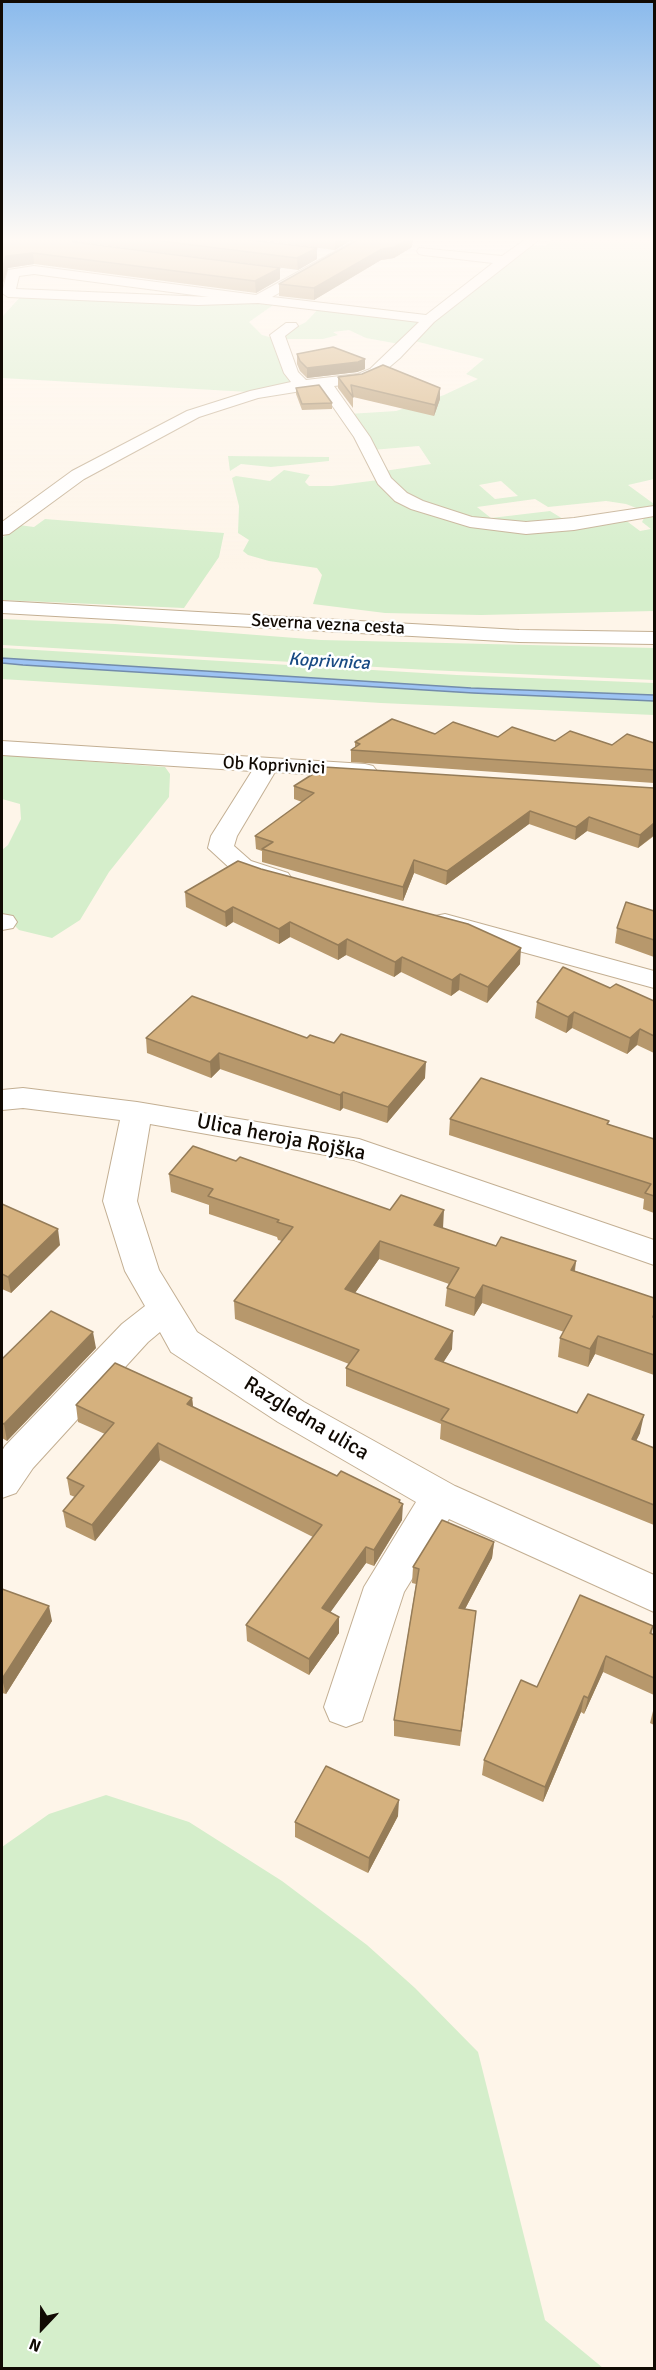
<!DOCTYPE html>
<meta charset="utf-8">
<style>
body{margin:0}
#map{position:relative;width:656px;height:2370px;overflow:hidden;background:#fef5e9;font-family:Signika,sans-serif}
canvas{display:block}
.frame{position:absolute;inset:0;border:3px solid #110a03;pointer-events:none}
.north{position:absolute;left:12px;top:2298px;width:60px;height:60px;-webkit-text-stroke:4px #fff;paint-order:stroke;rotate:202deg;font-size:16px;font-weight:700;line-height:24px;text-align:center;color:#110a03}
.north::after{content:'';display:block;margin:auto;width:21px;height:27px;background:#110a03;clip-path:polygon(50% 0,100% 100%,50% 72%,0 100%)}
</style>
<div id="map">
<canvas width="656" height="2370"></canvas>
<div class="frame"></div>
<div class="north">N</div>
</div>
<script>
const ctx = document.querySelector('canvas').getContext('2d');
ctx.lineJoin = 'round';
function fill(path, color) { ctx.fillStyle = color; ctx.fill(path, 'evenodd'); }
const poly = rows => new Path2D(rows.map(r => 'M' + r).join(''));
function trace(path, color, width, dash) { ctx.strokeStyle = color; ctx.lineWidth = width; ctx.lineCap = dash ? 'butt' : 'round'; ctx.setLineDash(dash || []); ctx.stroke(path); }
function write(font, color, halo, rows, align = 'center') {
  ctx.font = font + ' Signika,sans-serif'; ctx.lineWidth = 5; ctx.setLineDash([]); ctx.textBaseline = 'middle'; ctx.strokeStyle = halo; ctx.fillStyle = color; for (const [text, x, y, turn = 0] of rows) {
    ctx.save(); ctx.translate(x, y); ctx.rotate((+turn || 0) * Math.PI / 180); ctx.textAlign = isNaN(turn) ? turn : align; if (halo) ctx.strokeText(text, 0, 0); ctx.fillText(text, 0, 0); ctx.restore();
  }
}
const green = poly([
 [554,239,654,239,654,479,628,485,654,504,654,509,639,509,626,504,606,501,548,507,535,499,477,507,491,518,550,511,568,522,496,524,431,507,399,489,384,471,431,464,419,446,372,450,348,414,396,411,444,395,478,379,466,374,484,359,415,341,434,320,508,262,533,245,545,246],
 [501,481,518,496,495,499,479,485],
 [23,294,276,303,249,322,262,335,273,338,292,383,249,392,2,378,2,317],
 [320,307,421,321,399,344,366,338,349,330,333,332,338,335,323,339,282,339,281,335,306,322],
 [228,456,329,457,329,461,271,467,241,464,230,471],
 [284,470,310,475,305,482,309,486,332,486,378,480,397,497,482,526,615,520,628,522,640,531,651,529,642,522,644,518,654,515,654,611,481,615,385,613,313,604,322,575,317,568,269,561,248,555,243,551,249,540,238,533,239,506,232,478,236,476,270,481],
 [45,519,224,533,219,557,184,608,2,600,2,538,19,525,34,527],
 [2,619,115,624,321,640,654,648,654,680,428,670,2,645],
 [2,648,457,675,654,683,654,695,471,688,2,658],
 [2,663,473,693,654,701,654,715,381,703,2,679],
 [2,755,165,767,170,774,169,797,109,872,80,920,52,938,19,930,2,913,2,850,8,845,21,819,20,804,2,799],
 [106,1795,189,1822,282,1881,367,1945,415,1988,478,2052,545,2320,603,2368,2,2368,2,1847,49,1814]
]);
const water = poly([
 [2,658,471,688,654,695,654,701,473,693,23,665,2,663,2,658]
]);
const minor = poly([
 [358,239,374,239,272,297,426,315,493,263,423,255,419,254,417,251,419,248,502,256,526,239,540,239,434,322,400,358,380,375,361,383,334,386,370,437,391,478,407,493,423,501,472,517,526,522,574,518,654,506,654,516,574,530,526,534,470,527,411,509,395,501,378,484,354,437,320,388,258,398,199,417,84,479,9,534,2,535,2,522,72,471,187,411,250,391,291,382,284,373,270,335,286,323,296,323,298,326,285,336,298,372,306,380,358,374,370,369,419,322,258,303,198,305,8,297,2,293,8,270,34,266,256,295,358,239],
 [34,274,209,297,16,289,19,276,34,274],
 [2,601,519,630,654,632,654,644,519,642,2,613,2,601],
 [2,741,365,764,373,766,377,771,373,776,365,778,275,772,237,836,234,846,251,861,288,873,292,879,288,885,279,887,233,871,208,848,211,836,252,771,2,755,2,741],
 [2,914,13,916,17,922,13,928,2,930,2,914],
 [445,914,654,971,654,988,435,928,431,922,435,916,445,914],
 [23,1088,137,1102,359,1139,654,1240,654,1265,354,1160,150,1124,137,1201,159,1270,197,1332,304,1402,455,1486,654,1575,654,1612,449,1519,404,1592,362,1721,346,1727,330,1721,324,1707,364,1587,416,1502,278,1422,171,1352,160,1332,148,1342,33,1468,16,1493,2,1498,2,1451,5,1446,122,1324,145,1306,125,1271,103,1201,120,1120,23,1108,2,1110,2,1090,23,1088]
]);
const wall = poly([
 [2,239,240,239,317,248,317,259,298,270,78,242,77,243,280,279,256,293,34,264,8,268],
 [251,239,353,239,335,250],
 [412,247,394,258,381,260,314,300,279,296,279,284],
 [297,354,365,369,357,372,307,378,300,371,297,364],
 [338,377,440,399,434,416,353,397,353,408,338,388],
 [296,388,332,403,332,409,302,410,296,394],
 [435,734,612,745,654,743,654,785,654,783,351,762,351,750,355,747,355,742],
 [294,786,654,788,654,836,638,848,587,831,575,840,529,824,446,885,414,873,403,901,262,862,262,851,256,849,255,836,302,802,294,799],
 [185,892,520,964,487,1003,459,990,451,996,401,972,394,977,346,955,338,960,290,937,279,944,233,922,226,927,186,907],
 [654,911,654,957,615,943,617,928],
 [610,988,654,1001,654,1053,637,1045,627,1054,572,1028,566,1033,535,1018,537,1002],
 [146,1038,307,1038,425,1078,387,1123,343,1108,340,1111,220,1069,211,1078,147,1053],
 [450,1119,609,1125,654,1139,654,1213,643,1209,644,1199,449,1135],
 [236,1161,390,1210,496,1246,576,1261,575,1271,654,1298,654,1375,595,1354,588,1367,558,1357,560,1338,564,1332,482,1303,474,1316,445,1306,447,1288,449,1284,379,1259,355,1293,452,1349,443,1362,577,1413,640,1433,636,1441,654,1448,654,1525,440,1439,441,1424,346,1386,346,1368,349,1364,235,1319,234,1301,282,1241,278,1240,277,1237,209,1214,209,1205,171,1192,169,1174],
 [2,1204,60,1245,11,1293,2,1289],
 [96,1348,7,1441,2,1438,2,1359],
 [192,1398,193,1407,337,1476,400,1502,402,1520,374,1566,366,1563,330,1612,339,1617,339,1633,309,1675,247,1641,246,1625,313,1537,160,1460,95,1541,66,1527,63,1511,75,1497,70,1495,67,1478,105,1434,78,1422,76,1405],
 [494,1542,492,1558,465,1609,476,1611,460,1746,394,1736,394,1720,416,1584,412,1583,413,1567],
 [2,1589,52,1621,6,1694,2,1693],
 [653,1626,652,1634,654,1635,654,1695,603,1672,584,1714,581,1712,543,1802,482,1775,484,1760,537,1687],
 [654,1707,654,1725,650,1723],
 [398,1816,368,1873,295,1837,295,1822]
]);
const shadedWall = poly([
 [71,239,78,239,78,242,72,245],
 [335,239,353,239,335,250],
 [408,239,413,239,412,247,394,258,381,260,314,300,314,288,382,249],
 [317,248,317,259,298,270,297,258],
 [33,253,34,264,8,268,2,287,2,271,6,256],
 [280,268,280,279,256,293,255,281],
 [365,359,365,369,357,372,307,378,307,368],
 [440,388,440,399,434,416,435,405],
 [530,811,529,824,446,885,447,871],
 [589,817,587,831,575,840,576,827],
 [654,823,654,835,638,848,640,835],
 [414,860,414,873,403,901,403,887],
 [233,907,233,922,226,927,225,912],
 [290,922,290,937,279,944,279,929],
 [347,939,346,955,338,960,338,945],
 [521,948,520,964,487,1003,488,987],
 [402,957,401,972,394,977,395,962],
 [460,974,459,990,451,996,452,980],
 [574,1012,572,1028,566,1033,568,1017],
 [640,1029,637,1045,627,1054,630,1038],
 [219,1053,220,1069,211,1078,210,1062],
 [426,1062,425,1078,387,1123,388,1107],
 [343,1092,343,1108,340,1111,340,1095],
 [444,1210,443,1228,434,1225],
 [58,1229,60,1245,11,1293,8,1277],
 [380,1241,379,1259,345,1307,345,1289],
 [576,1261,573,1279,571,1270],
 [483,1285,482,1303,474,1316,475,1298],
 [453,1331,452,1349,434,1377,435,1359],
 [93,1332,96,1348,7,1441,4,1424],
 [598,1336,595,1354,588,1367,590,1349],
 [192,1398,194,1415,187,1404],
 [644,1415,640,1433,628,1457,632,1439],
 [158,1443,160,1460,95,1541,92,1525],
 [400,1500,400,1509,403,1504,402,1520,374,1566,374,1550],
 [494,1542,492,1558,457,1624,459,1608],
 [366,1547,366,1563,322,1624,322,1608],
 [49,1606,52,1621,6,1694,2,1679],
 [339,1617,339,1633,309,1675,309,1659],
 [606,1656,603,1672,584,1714,588,1698],
 [584,1696,581,1712,543,1802,545,1787],
 [399,1800,398,1816,368,1873,369,1858]
]);
const building = poly([
 [2,239,72,239,73,242,280,268,255,281,33,253,6,256,2,271,2,239],
 [145,239,240,239,317,248,297,258,145,239],
 [359,239,408,239,395,247,382,249,314,288,279,284,359,239],
 [333,347,365,359,358,362,307,368,300,361,297,354,333,347],
 [383,365,440,388,435,405,351,385,353,397,338,377,362,374,383,365],
 [319,385,332,403,302,404,296,388,319,385],
 [392,719,435,734,453,722,498,737,512,727,555,741,570,731,612,745,627,734,654,743,654,770,351,750,360,744,355,742,392,719],
 [324,767,654,788,654,823,640,835,589,817,576,827,530,811,447,871,414,860,403,887,262,849,273,842,255,836,314,793,294,786,324,767],
 [238,861,261,869,468,924,521,948,488,987,460,974,452,980,402,957,395,962,347,939,338,945,290,922,279,929,233,907,225,912,185,892,238,861],
 [626,902,654,911,654,940,617,928,626,902],
 [563,967,610,988,616,984,654,1001,654,1036,640,1029,630,1038,574,1012,568,1017,537,1002,563,967],
 [192,996,307,1038,310,1035,334,1043,341,1034,426,1062,388,1107,343,1092,340,1095,219,1053,210,1062,146,1038,192,996],
 [481,1078,609,1121,607,1124,654,1139,654,1196,645,1193,651,1184,450,1119,481,1078],
 [193,1146,236,1161,240,1157,390,1210,401,1195,444,1210,434,1225,496,1246,501,1237,576,1261,571,1270,654,1298,654,1314,653,1317,654,1318,654,1355,598,1336,590,1349,560,1338,572,1316,483,1285,475,1298,447,1288,459,1268,380,1241,345,1289,453,1331,435,1359,577,1413,588,1394,644,1415,632,1439,654,1448,654,1505,441,1420,449,1409,346,1368,359,1350,234,1301,293,1227,277,1222,279,1220,208,1196,213,1189,169,1174,193,1146],
 [2,1204,58,1229,8,1277,2,1274,2,1204],
 [51,1311,93,1332,4,1424,2,1423,2,1359,51,1311],
 [115,1363,192,1398,187,1404,337,1476,341,1471,400,1500,399,1502,403,1504,374,1550,366,1547,322,1608,339,1617,309,1659,246,1625,322,1525,158,1443,92,1525,63,1511,84,1486,67,1478,114,1423,76,1405,115,1363],
 [442,1520,494,1542,459,1608,476,1611,461,1731,394,1720,419,1569,413,1567,442,1520],
 [2,1589,49,1606,2,1679,2,1589],
 [580,1595,653,1626,650,1633,654,1635,654,1678,606,1656,588,1698,584,1696,545,1787,484,1760,521,1680,537,1687,580,1595],
 [326,1766,399,1800,369,1858,295,1822,326,1766]
]);
const farStreetnames = [
 ["Severna vezna cesta",328,625,3],
 ["Ob Koprivnici",274,766,3]
];
const farWaternames = [
 ["Koprivnica",329,662,3]
];
const streetNames = [
 ["Ulica heroja Rojška",281,1138,11],
 ["Razgledna ulica",306,1419,31]
];
fill(green, '#d5eecb');
fill(water, '#9dc3f3');
trace(water, '#738cab', 1.5);
trace(minor, '#c3af93', 2);
fill(minor, '#fff');
fill(wall, '#b7986c');
fill(shadedWall, '#957c58');
fill(building, '#d5b17e');
trace(building, '#957c58', 1.5);
const sky = ctx.createLinearGradient(0, 0, 0, 571);
sky.addColorStop(0, '#8abaec');
sky.addColorStop(0.42, '#fffaf5');
sky.addColorStop(1, '#fffaf500');
ctx.fillStyle = sky;
ctx.fillRect(0, 0, 656, 571);
write('18px', '#110a03', '#fff', farStreetnames);
write('italic 18px', '#184a83', '#fff', farWaternames);
write('21px', '#110a03', '#fff', streetNames);
</script>
